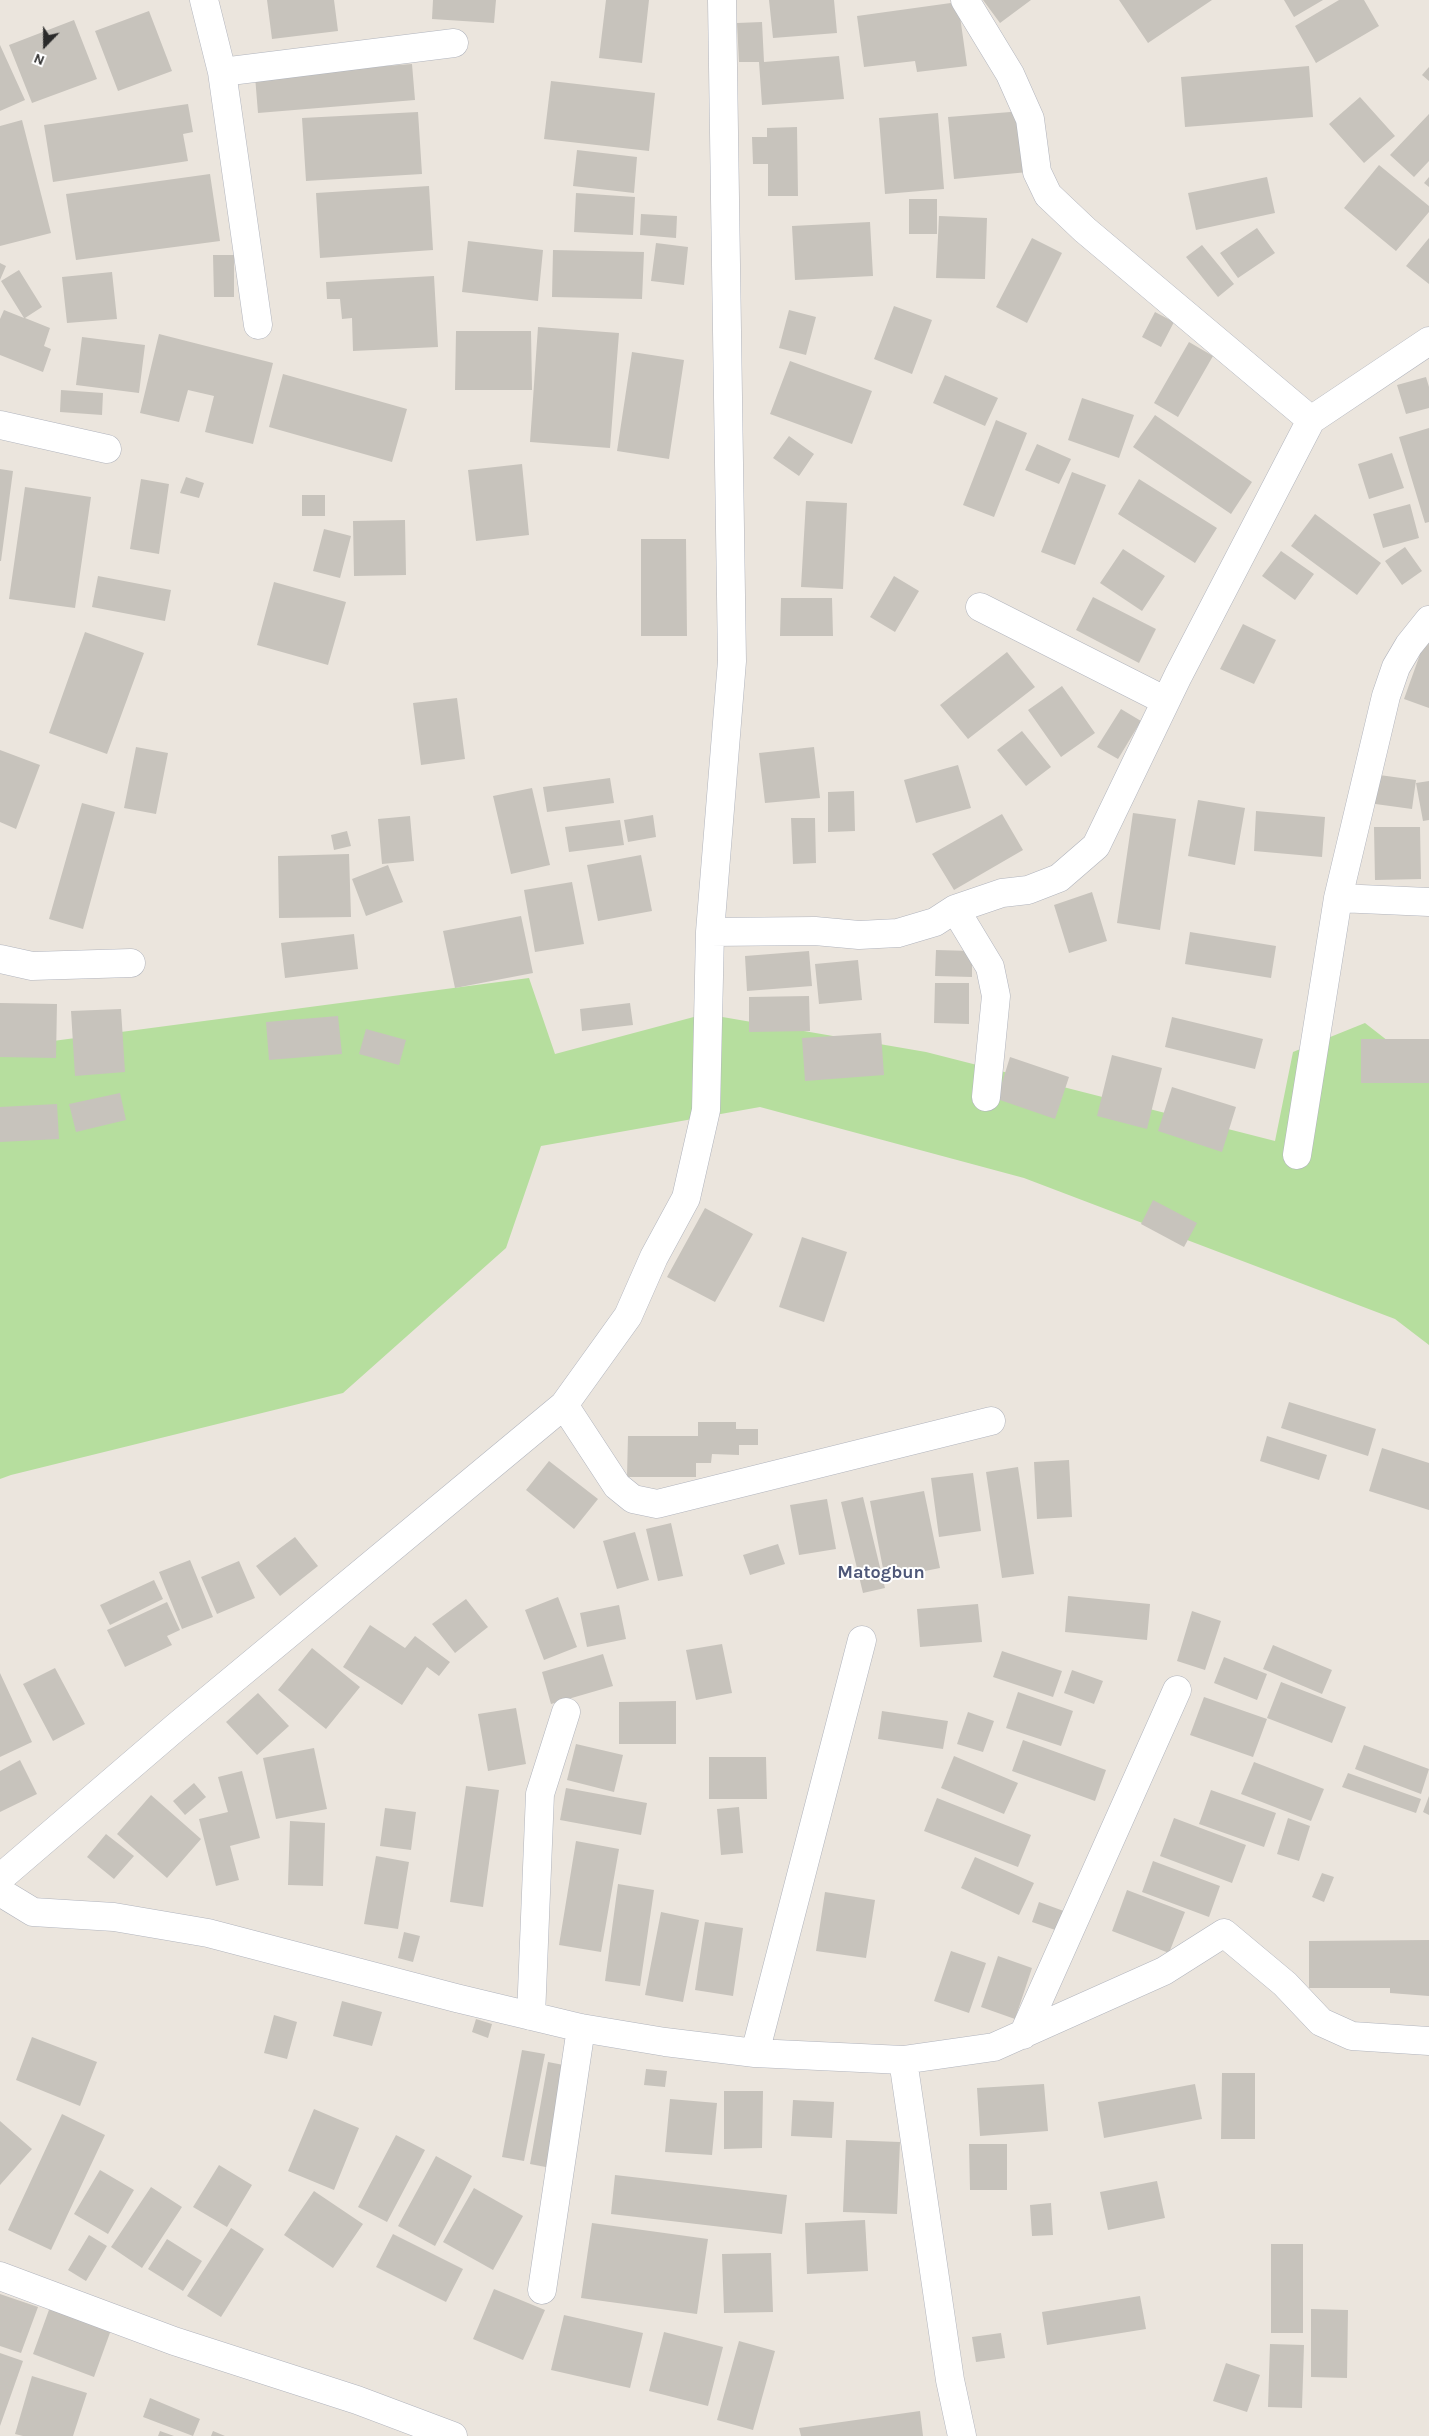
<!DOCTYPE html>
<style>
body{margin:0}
#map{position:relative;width:1429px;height:2436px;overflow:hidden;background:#ebe5dd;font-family:Karla,sans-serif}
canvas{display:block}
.north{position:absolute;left:20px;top:20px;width:50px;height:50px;-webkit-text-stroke:4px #fff;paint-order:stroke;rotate:202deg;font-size:14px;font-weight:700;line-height:20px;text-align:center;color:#2a2a2a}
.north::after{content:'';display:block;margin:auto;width:18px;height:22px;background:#2a2a2a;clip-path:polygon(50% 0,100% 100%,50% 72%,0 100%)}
</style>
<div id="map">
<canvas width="1429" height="2436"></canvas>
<div class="north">N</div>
</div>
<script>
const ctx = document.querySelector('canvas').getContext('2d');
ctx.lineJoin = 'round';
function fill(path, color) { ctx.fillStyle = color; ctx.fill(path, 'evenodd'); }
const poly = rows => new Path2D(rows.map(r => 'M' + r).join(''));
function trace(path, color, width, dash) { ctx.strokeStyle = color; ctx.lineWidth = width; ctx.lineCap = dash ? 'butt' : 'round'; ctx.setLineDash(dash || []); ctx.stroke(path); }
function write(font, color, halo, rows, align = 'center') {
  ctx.font = font + ' Karla,sans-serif'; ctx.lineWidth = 4; ctx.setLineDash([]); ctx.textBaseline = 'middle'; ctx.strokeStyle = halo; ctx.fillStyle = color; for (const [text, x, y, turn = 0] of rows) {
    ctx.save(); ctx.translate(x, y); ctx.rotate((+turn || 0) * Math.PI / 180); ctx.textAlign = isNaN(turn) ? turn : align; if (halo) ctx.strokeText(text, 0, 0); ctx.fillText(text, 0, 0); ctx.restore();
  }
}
const green = poly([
 [529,978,555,1054,705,1014,926,1052,1275,1141,1293,1052,1365,1023,1429,1073,1429,1345,1395,1319,1024,1178,760,1107,541,1146,506,1248,343,1393,11,1475,0,1479,0,1048]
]);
const building = poly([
 [267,0,334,0,338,31,272,39],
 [433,0,496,0,494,23,432,19],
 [606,0,649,0,642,63,599,58],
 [769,0,834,0,837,33,773,38],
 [983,0,1031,0,1000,23],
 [1119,0,1212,0,1148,43],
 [1284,0,1323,0,1294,17],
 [1339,0,1364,0,1379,26,1316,63,1295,26],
 [958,2,967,66,917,72,915,61,864,67,857,16],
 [149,11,172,71,118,91,95,31],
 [74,20,97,79,32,103,9,45],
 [762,22,764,62,839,56,844,99,762,105,759,62,739,62,737,23],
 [0,45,25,100,0,111],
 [412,64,415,100,258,113,255,76],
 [1309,66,1313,117,1185,127,1181,77],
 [1429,67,1429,81,1422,75],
 [551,81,655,93,649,151,544,139],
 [1360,97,1395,136,1364,163,1329,124],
 [188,104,193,132,183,134,188,161,53,182,44,125],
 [1023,111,1028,172,954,179,948,117],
 [418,112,422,174,306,181,302,118],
 [938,113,944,189,885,194,879,118],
 [1429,114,1429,161,1414,177,1390,155],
 [22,120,51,233,0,246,0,126],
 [797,127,798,196,768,196,768,164,753,164,752,137,767,137,767,128],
 [577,150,637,157,634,193,573,186],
 [1379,165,1429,206,1429,212,1396,251,1344,208],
 [210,174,220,241,76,260,66,194],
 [1267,177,1275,213,1196,230,1188,193],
 [1429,177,1429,187,1424,183],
 [429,186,433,250,320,258,316,193],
 [576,193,635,197,633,235,574,232],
 [909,199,937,199,937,234,909,234],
 [641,214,677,216,676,238,640,235],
 [939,216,987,218,985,279,936,278],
 [870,222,873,276,795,280,792,226],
 [1257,228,1275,253,1238,278,1220,253],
 [1032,238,1062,253,1027,323,996,307],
 [1429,238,1429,284,1406,266],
 [468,241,543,250,538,301,462,292],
 [656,243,688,247,684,285,651,281],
 [1202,245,1234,284,1218,297,1186,257],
 [553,250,644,252,642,299,552,297],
 [213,255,234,255,234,297,214,297],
 [0,263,6,266,0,280],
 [19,270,42,307,25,318,50,328,44,346,51,349,43,372,0,355,0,319,4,310,24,318,1,281],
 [112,272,117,319,67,323,62,277],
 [434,276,438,347,353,351,352,318,342,319,340,299,327,299,326,282],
 [894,306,932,320,912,374,874,359],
 [789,310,816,317,806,355,779,348],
 [1155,312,1174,322,1161,347,1142,337],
 [538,327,619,333,610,448,530,442],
 [456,331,531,331,532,390,455,390],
 [159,334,273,363,253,444,205,432,214,396,188,390,179,422,140,413],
 [82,337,145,345,139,393,76,385],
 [1189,342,1213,356,1178,417,1154,403],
 [632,352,684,360,669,459,617,451],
 [790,361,872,391,852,444,770,414],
 [283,374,407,409,392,462,269,427],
 [945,375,998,398,985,426,933,403],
 [1426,377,1429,387,1429,408,1406,414,1397,385],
 [61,390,103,393,102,415,60,412],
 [1082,398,1134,415,1119,458,1068,440],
 [1155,415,1252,482,1231,514,1133,447],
 [996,420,1027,433,994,517,963,505],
 [1429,428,1429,522,1425,523,1399,437],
 [789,436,814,454,799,476,773,458],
 [1037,444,1071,459,1059,484,1025,470],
 [1392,453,1404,488,1369,499,1358,464],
 [522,464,529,535,476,541,468,470],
 [0,469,13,471,1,561,0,561],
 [1072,472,1106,485,1075,565,1041,552],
 [186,477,204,483,199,498,180,493],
 [141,479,169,484,159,554,130,549],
 [1139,479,1217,528,1195,563,1118,514],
 [25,487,91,497,75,608,9,599],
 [302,495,325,495,325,516,302,516],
 [806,501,847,503,843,589,801,587],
 [1410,504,1419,538,1383,548,1373,514],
 [1315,514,1381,563,1357,595,1291,546],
 [405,520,406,575,354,576,353,521],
 [324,529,351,536,340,578,313,571],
 [641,539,686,539,687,636,641,636],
 [1405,547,1422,571,1402,585,1385,561],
 [1123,549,1165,576,1142,611,1100,583],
 [1281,551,1314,574,1295,600,1262,576],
 [98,576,171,590,165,621,92,607],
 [894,576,919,591,895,632,870,617],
 [274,582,346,602,328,665,257,645],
 [1093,597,1156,629,1139,663,1076,630],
 [781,598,832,598,833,636,780,636],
 [1243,624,1276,640,1254,684,1220,669],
 [85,632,144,653,107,754,49,733],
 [1427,635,1429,635,1429,708,1404,699],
 [1007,652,1035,687,968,739,940,705],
 [1062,686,1095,733,1061,757,1028,710],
 [457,698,465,759,421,765,413,703],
 [1121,709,1141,721,1118,759,1097,747],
 [1022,731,1051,767,1026,786,997,750],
 [136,747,168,753,156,814,124,808],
 [814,747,820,798,765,803,759,753],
 [0,750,40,765,16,829,0,822],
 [958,765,971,808,916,823,904,780],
 [1372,774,1416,780,1412,809,1368,803],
 [610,778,614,803,547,812,543,787],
 [1429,781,1429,820,1423,821,1416,783],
 [532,788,550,865,511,874,493,796],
 [854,791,855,831,828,832,828,792],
 [1198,800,1245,808,1235,865,1188,856],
 [82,803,115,812,83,929,49,919],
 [1256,811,1325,817,1322,857,1254,851],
 [1133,813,1176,819,1160,930,1117,923],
 [1002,814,1023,850,954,890,932,854],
 [653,815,656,837,628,842,624,820],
 [410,816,414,861,382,864,378,819],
 [791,818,815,818,816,863,793,864],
 [620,820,624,845,569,852,565,827],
 [1374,827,1420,827,1421,879,1375,880],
 [347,831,351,846,334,850,331,835],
 [349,854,351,917,279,918,278,856],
 [641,855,652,911,598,921,587,865],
 [388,865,403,902,366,916,352,879],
 [572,882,584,944,535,952,524,890],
 [1092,892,1107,941,1069,953,1054,905],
 [521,916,533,973,455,988,443,931],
 [1190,932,1276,946,1271,978,1185,964],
 [354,934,358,969,285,978,281,943],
 [936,950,972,951,972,977,935,976],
 [809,951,812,986,747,991,745,956],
 [858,960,862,1000,819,1004,815,964],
 [935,983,969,983,969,1024,934,1023],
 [809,996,810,1031,749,1032,749,997],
 [0,1003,57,1004,56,1058,0,1057],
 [630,1003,633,1025,582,1031,580,1009],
 [121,1009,125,1072,75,1076,71,1011],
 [338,1016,342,1054,269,1060,266,1022],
 [1172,1017,1263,1039,1255,1069,1165,1047],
 [366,1029,406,1040,399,1065,359,1054],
 [881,1033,884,1075,805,1081,802,1038],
 [1361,1039,1429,1039,1429,1083,1361,1083],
 [1112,1055,1162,1068,1147,1129,1097,1116],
 [1010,1057,1069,1077,1055,1119,997,1099],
 [1172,1087,1236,1107,1222,1152,1158,1131],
 [120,1093,126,1120,76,1132,69,1104],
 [57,1104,59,1139,0,1142,0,1107],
 [1153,1200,1197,1223,1184,1247,1141,1224],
 [705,1208,753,1234,715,1302,667,1277],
 [802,1237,847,1252,824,1322,779,1307],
 [1289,1402,1376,1429,1368,1456,1281,1428],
 [698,1422,736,1422,736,1429,758,1429,758,1445,739,1445,739,1455,712,1454,711,1463,696,1463,696,1477,627,1477,628,1436,698,1436],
 [1267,1436,1327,1455,1319,1480,1260,1461],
 [1382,1448,1429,1463,1429,1510,1369,1491],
 [1069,1460,1072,1517,1037,1519,1034,1462],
 [549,1461,598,1499,574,1529,526,1490],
 [1018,1467,1034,1574,1002,1578,986,1472],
 [973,1473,981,1531,939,1537,931,1478],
 [924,1491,940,1568,885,1579,870,1501],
 [863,1497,885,1588,863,1593,841,1502],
 [827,1499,836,1549,799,1555,790,1505],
 [671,1523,683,1576,658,1581,646,1529],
 [635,1532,649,1580,617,1589,603,1541],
 [295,1537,318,1566,280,1596,256,1566],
 [778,1544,785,1564,750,1575,743,1555],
 [190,1560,213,1617,182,1629,159,1572],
 [239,1561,255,1598,217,1614,201,1577],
 [154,1580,163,1599,110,1625,100,1605],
 [1068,1596,1150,1604,1147,1640,1065,1632],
 [558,1597,577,1647,544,1660,525,1610],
 [466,1599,488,1627,455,1653,432,1624],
 [167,1602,180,1630,167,1636,172,1645,125,1667,107,1630],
 [978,1604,982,1642,920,1647,917,1609],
 [619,1605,626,1639,587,1647,580,1613],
 [1192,1611,1221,1621,1205,1670,1177,1661],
 [370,1625,405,1648,415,1636,450,1662,439,1676,427,1667,402,1705,343,1667],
 [722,1644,732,1693,696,1700,686,1650],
 [1273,1645,1332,1670,1322,1694,1263,1669],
 [312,1648,360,1687,326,1729,278,1690],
 [1002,1651,1062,1671,1053,1697,993,1677],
 [603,1654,613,1686,551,1704,542,1672],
 [1224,1657,1267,1674,1257,1700,1214,1683],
 [55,1668,85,1724,53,1741,23,1684],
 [1072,1670,1103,1681,1094,1704,1064,1693],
 [0,1673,32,1742,0,1757],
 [1281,1682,1346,1707,1332,1743,1267,1718],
 [1018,1692,1073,1711,1061,1746,1006,1728],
 [258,1693,289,1726,257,1755,226,1722],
 [1204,1697,1267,1719,1253,1757,1190,1735],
 [676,1701,676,1744,619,1744,619,1702],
 [516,1708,526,1764,488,1771,478,1714],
 [882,1711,948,1721,943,1749,878,1739],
 [968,1712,994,1721,983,1752,957,1744],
 [1023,1740,1106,1770,1095,1801,1012,1771],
 [576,1744,623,1755,614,1792,567,1780],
 [1364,1745,1429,1769,1421,1794,1355,1769],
 [314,1748,327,1809,276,1819,263,1758],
 [954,1756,1018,1783,1004,1814,941,1788],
 [709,1757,766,1757,767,1799,709,1799],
 [20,1760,37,1794,0,1812,0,1771],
 [1254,1762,1324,1789,1311,1821,1241,1794],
 [242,1771,260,1838,230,1846,239,1880,216,1886,199,1819,228,1812,218,1777],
 [1348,1773,1421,1799,1416,1813,1342,1787],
 [194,1783,206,1797,185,1815,173,1801],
 [466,1786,499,1790,483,1907,450,1902],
 [566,1788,647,1803,641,1835,560,1820],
 [1211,1790,1276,1813,1264,1847,1199,1824],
 [151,1795,201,1839,167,1878,117,1834],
 [1429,1796,1429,1815,1423,1812],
 [937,1798,1031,1835,1018,1867,924,1831],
 [739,1807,743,1853,721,1855,717,1809],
 [385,1808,416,1812,411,1850,380,1846],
 [1174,1818,1246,1845,1232,1883,1160,1856],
 [1288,1818,1310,1826,1299,1861,1277,1854],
 [290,1821,325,1823,323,1886,288,1885],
 [106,1834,134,1856,114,1879,87,1857],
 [576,1841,619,1849,601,1952,559,1945],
 [376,1856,409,1862,398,1929,364,1924],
 [975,1857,1034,1883,1019,1915,961,1888],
 [1153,1861,1220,1886,1209,1917,1142,1892],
 [1322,1873,1334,1877,1324,1902,1312,1897],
 [618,1884,654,1890,640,1986,605,1981],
 [1127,1890,1185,1912,1169,1953,1112,1931],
 [825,1892,875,1900,866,1958,816,1951],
 [1039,1902,1072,1914,1064,1933,1032,1922],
 [661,1912,699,1920,683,2002,645,1995],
 [705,1922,743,1928,733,1996,695,1990],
 [404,1932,420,1936,413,1962,398,1958],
 [1429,1940,1429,1996,1390,1993,1390,1988,1309,1988,1309,1941],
 [951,1951,986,1963,969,2013,934,2001],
 [998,1956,1032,1968,1015,2019,981,2007],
 [342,2001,382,2012,372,2046,333,2036],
 [274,2015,297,2022,287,2059,264,2053],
 [476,2019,492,2024,488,2038,472,2032],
 [32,2037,97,2062,80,2106,16,2080],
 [522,2050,545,2054,524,2161,502,2157],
 [548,2062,574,2067,556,2169,530,2164],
 [646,2069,667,2071,665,2087,644,2085],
 [1222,2073,1255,2073,1255,2139,1221,2139],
 [1044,2084,1048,2131,980,2136,977,2088],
 [1195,2084,1202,2119,1104,2138,1098,2102],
 [724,2091,763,2091,762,2148,724,2149],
 [670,2099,717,2103,712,2155,665,2152],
 [793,2100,834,2102,832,2138,791,2136],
 [314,2109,359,2128,334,2190,288,2171],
 [62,2114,105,2135,51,2250,8,2230],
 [0,2121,32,2149,0,2185],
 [396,2135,425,2150,387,2222,358,2207],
 [846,2140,900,2142,897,2214,843,2212],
 [969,2144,1007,2144,1007,2190,970,2190],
 [436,2156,472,2176,435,2246,398,2226],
 [219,2165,252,2185,227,2227,193,2207],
 [100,2170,134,2190,108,2234,74,2214],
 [615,2175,787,2195,782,2234,611,2214],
 [1157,2181,1165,2218,1108,2230,1100,2192],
 [151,2187,182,2207,142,2268,111,2247],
 [474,2188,523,2216,493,2270,443,2242],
 [314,2191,363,2224,333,2268,284,2235],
 [1051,2203,1053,2235,1032,2236,1030,2205],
 [865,2220,868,2271,807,2274,805,2223],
 [592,2223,708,2239,697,2314,581,2298],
 [231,2228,264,2249,221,2317,187,2296],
 [393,2234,463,2269,446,2302,376,2267],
 [89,2235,107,2246,86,2281,68,2270],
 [167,2239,202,2261,183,2291,148,2269],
 [1271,2244,1303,2244,1303,2333,1271,2333],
 [771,2253,773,2312,724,2313,722,2254],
 [494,2289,545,2310,523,2360,473,2339],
 [0,2294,38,2307,21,2353,0,2346],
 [1140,2296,1146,2329,1047,2345,1042,2312],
 [50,2307,111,2330,94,2377,33,2354],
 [1311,2309,1348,2310,1347,2378,1311,2377],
 [564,2315,643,2333,630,2388,551,2370],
 [664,2332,723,2347,708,2406,649,2391],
 [1001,2333,1005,2358,976,2362,972,2337],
 [739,2341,775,2351,753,2430,717,2420],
 [1270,2344,1304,2345,1302,2408,1268,2407],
 [0,2353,23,2361,0,2426],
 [1226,2363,1260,2375,1247,2412,1213,2401],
 [32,2376,87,2393,73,2436,23,2436,15,2434],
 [150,2398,200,2419,193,2436,143,2417],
 [920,2411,923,2436,801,2436,799,2428],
 [160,2431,174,2436,158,2436],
 [213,2431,225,2436,211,2436]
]);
const street = poly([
 [204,0,222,72,258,325],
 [965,0,1010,74,1030,119,1037,172,1048,195,1085,230,1311,420],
 [222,72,454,43],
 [0,425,107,449],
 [980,607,1166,701],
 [1338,898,1429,902],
 [955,909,990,967,996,996,986,1097],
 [710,932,815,931,859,935,898,933,935,922,955,909,1002,893,1028,890,1059,878,1096,846,1178,676,1311,420,1429,341],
 [0,959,32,966,131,963],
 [1297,1155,1338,898,1386,696,1396,667,1409,645,1429,620],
 [564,1405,617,1486,633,1499,657,1504,991,1421],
 [0,1878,176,1727,564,1405,628,1316,654,1257,686,1198,706,1110,710,932,732,661,722,0],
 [0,1892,33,1912,114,1917,208,1933,456,1998,581,2028,665,2042,755,2053,903,2060,994,2047,1164,1971,1224,1933,1285,1984,1321,2022,1352,2036,1429,2041],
 [531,2016,540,1794,566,1712],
 [1023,2035,1177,1690],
 [755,2053,862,1640],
 [903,2060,950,2380,962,2436],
 [0,2276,174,2341,357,2400,453,2436],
 [542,2290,581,2028]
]);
const quarterNames = [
 ["Matogbun",881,1573]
];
fill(green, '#b6de9e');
fill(building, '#c7c3bc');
trace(street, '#b1b4bd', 29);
trace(street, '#fff', 28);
write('bold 18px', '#4e5778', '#fff', quarterNames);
</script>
